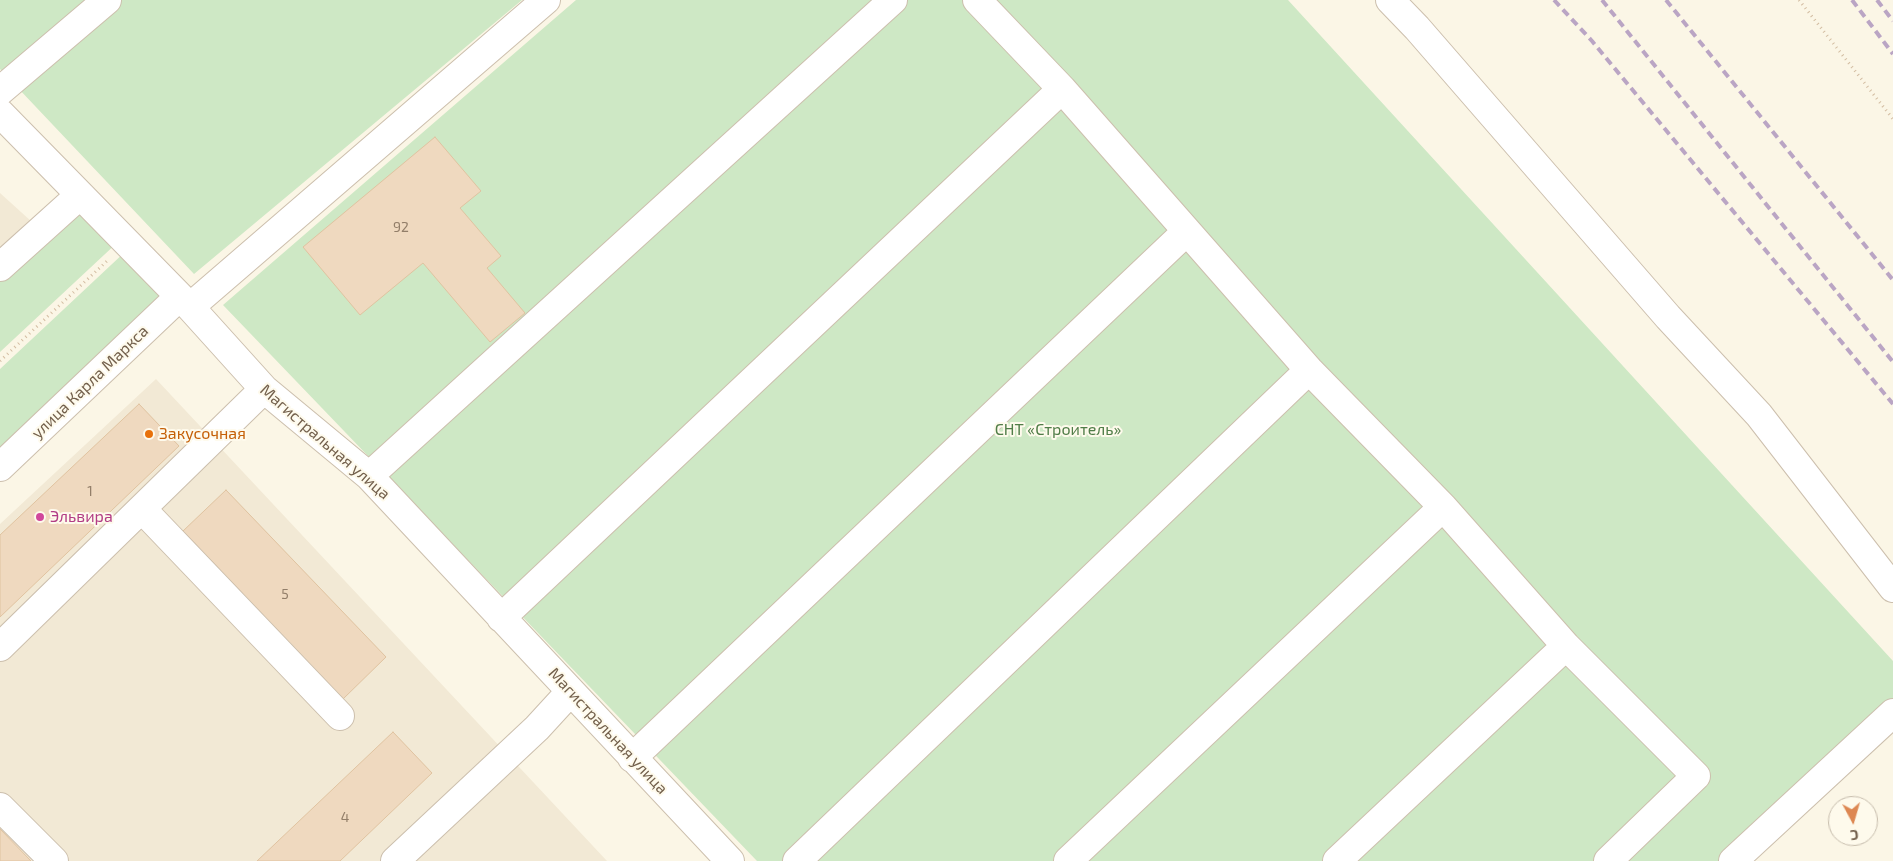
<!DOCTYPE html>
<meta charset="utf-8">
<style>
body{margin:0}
#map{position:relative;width:1893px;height:861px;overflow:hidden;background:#fbf6e6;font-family:"Exo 2",sans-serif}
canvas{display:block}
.north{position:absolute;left:1828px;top:796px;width:50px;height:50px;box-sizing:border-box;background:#fefaec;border:1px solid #c6bcac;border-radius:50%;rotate:174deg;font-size:14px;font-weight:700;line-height:20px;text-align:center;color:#73604c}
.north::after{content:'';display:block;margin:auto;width:18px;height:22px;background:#dd8752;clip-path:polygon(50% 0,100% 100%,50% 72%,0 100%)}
</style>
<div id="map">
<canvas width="1893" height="861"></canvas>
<div class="north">С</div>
</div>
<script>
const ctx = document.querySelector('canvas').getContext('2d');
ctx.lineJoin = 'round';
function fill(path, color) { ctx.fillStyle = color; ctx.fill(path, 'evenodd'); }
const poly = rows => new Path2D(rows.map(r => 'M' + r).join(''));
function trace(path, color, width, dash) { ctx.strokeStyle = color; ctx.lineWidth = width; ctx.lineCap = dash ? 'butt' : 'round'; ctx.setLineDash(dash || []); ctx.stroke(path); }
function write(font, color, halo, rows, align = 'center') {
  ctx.font = font + ' "Exo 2",sans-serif'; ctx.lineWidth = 4; ctx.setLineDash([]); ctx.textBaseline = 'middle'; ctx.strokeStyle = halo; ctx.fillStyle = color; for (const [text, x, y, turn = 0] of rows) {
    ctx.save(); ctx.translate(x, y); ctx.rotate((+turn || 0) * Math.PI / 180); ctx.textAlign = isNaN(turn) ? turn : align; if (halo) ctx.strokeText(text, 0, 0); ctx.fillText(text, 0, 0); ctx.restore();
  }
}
const residential = poly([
 [0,193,42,231,0,270],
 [156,379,607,861,0,861,0,524]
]);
const green = poly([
 [0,0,522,0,194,274,0,69],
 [576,0,1288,0,1893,661,1893,698,1718,861,757,861,223,305],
 [78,198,119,241,0,352,0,272],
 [127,250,171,298,0,458,0,369]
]);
const building = poly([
 [435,137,481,191,460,208,501,256,487,268,525,313,490,342,423,263,360,315,303,247,435,137],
 [139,404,179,446,0,617,0,535,139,404],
 [226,490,386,657,343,699,183,531,226,490],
 [393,732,432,773,340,861,257,861,393,732],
 [0,829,31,861,0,861,0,829]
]);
const path = poly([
 [1799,0,1893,119],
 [0,361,107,261]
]);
const minor = poly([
 [977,0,1062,89,1309,370,1443,507,1566,646,1696,776,1608,861],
 [1390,0,1417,28,1668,317,1759,415,1893,588],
 [0,91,107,0],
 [0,113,190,307,264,389,369,476,730,861],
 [0,267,80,195],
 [190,307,546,0],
 [0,467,179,297],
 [369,476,893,0],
 [142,509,340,716],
 [501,618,1062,89],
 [0,647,264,389],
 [632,758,1186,232],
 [0,807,54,861],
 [395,861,537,728,570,692],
 [797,861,1309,370],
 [1068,861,1443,507],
 [1337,861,1566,646],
 [1733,861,1893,713]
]);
const rail = poly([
 [1554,0,1592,41,1893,404],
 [1602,0,1893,362],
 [1666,0,1893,280],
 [1852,0,1893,54],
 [1877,0,1893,21]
]);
const markers = [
 [149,434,5,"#e8710a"],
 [40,517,5,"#d1479c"]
];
const numberNames = [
 ["92",401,227],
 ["1",90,491],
 ["5",285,594],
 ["4",345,817]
];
const streetNames = [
 ["улица Карла Маркса",90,382,-44],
 ["Магистральная улица",325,442,41],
 ["Магистральная улица",608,731,47]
];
const parkNames = [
 ["СНТ «Строитель»",1058,430]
];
const foodNames = [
 ["Закусочная",159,434]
];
const hotelNames = [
 ["Эльвира",50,517]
];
fill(residential, '#f2e9d5');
fill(green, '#cee8c5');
fill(building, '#efd9bf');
trace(building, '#e0c3a0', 1);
trace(minor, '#ccbfad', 30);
trace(path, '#d3bda2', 3, [1, 4]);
trace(minor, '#fff', 28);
trace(rail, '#baa5c4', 4, [8, 5]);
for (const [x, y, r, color] of markers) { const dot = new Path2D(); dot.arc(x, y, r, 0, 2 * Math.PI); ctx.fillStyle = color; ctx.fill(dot); trace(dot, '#fefaec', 2); }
write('14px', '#927e69', null, numberNames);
write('16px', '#73604c', '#fefaec', streetNames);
write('16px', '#507d48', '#fefaec', parkNames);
write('16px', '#c56008', '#fefaec', foodNames, 'left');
write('16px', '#b23c85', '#fefaec', hotelNames, 'left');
</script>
